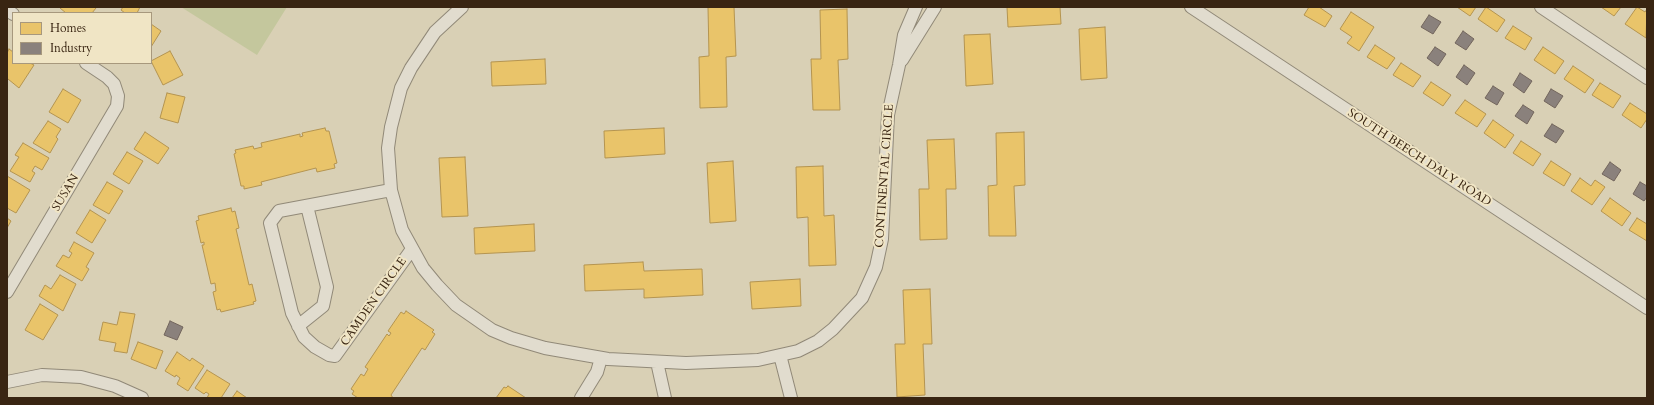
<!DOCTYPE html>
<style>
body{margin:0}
#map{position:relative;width:1654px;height:405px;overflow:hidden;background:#d9d0b5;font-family:Cardo,serif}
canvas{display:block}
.frame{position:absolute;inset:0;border:8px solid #392512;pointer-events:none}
.legend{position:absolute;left:12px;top:12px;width:140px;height:52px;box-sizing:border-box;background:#f0e5c5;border:1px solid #a7987d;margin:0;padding:5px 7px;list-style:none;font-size:12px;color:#392512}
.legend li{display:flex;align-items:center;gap:8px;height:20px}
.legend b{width:20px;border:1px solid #a7987d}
</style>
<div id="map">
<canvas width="1654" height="405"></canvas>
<div class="frame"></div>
<ul class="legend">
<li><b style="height:11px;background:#e9c46a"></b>Homes</li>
<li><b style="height:11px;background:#8a817c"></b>Industry</li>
</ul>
</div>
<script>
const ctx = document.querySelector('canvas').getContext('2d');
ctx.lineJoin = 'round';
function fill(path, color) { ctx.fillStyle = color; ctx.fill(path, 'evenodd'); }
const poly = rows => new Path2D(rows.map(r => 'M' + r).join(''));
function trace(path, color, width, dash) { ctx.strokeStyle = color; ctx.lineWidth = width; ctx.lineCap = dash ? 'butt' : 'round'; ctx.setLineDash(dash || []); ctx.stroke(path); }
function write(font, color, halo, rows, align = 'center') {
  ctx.font = font + ' Cardo,serif'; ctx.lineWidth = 4; ctx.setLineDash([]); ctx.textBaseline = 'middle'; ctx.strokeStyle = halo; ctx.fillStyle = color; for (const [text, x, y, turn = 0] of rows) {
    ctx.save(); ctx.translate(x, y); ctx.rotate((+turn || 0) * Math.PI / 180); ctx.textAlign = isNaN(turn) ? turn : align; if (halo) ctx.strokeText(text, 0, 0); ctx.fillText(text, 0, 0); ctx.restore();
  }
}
const green = poly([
 [181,7,287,7,257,55]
]);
const homes = poly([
 [61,7,95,7,96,8,92,13,66,13,60,8,61,7],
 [123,7,140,7,137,13,125,13,121,10,123,7],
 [708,7,734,7,736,56,726,57,727,107,700,108,699,57,709,56,708,7],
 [1007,7,1060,7,1061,24,1008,27,1007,7],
 [1309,7,1319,7,1332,16,1325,27,1304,15,1309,7],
 [1457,7,1476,7,1470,16,1457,7],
 [1486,7,1505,20,1497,32,1478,19,1486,7],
 [1601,7,1621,7,1614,16,1601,7],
 [1637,7,1645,12,1647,9,1646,38,1625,24,1637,7],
 [847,9,848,59,838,60,840,110,813,110,811,59,821,59,820,10,847,9],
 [1351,12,1374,27,1359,51,1347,43,1352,37,1340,29,1351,12],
 [151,24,161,31,151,47,151,24],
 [1513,26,1532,38,1525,50,1505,38,1513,26],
 [1105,27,1107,78,1081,80,1079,29,1105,27],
 [990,34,993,84,966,86,964,35,990,34],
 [1375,45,1395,58,1387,69,1367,57,1375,45],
 [1543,47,1564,61,1555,74,1534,60,1543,47],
 [9,49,13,52,13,63,30,63,34,65,19,88,8,79,7,81,7,53,9,49],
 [170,51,183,75,163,85,151,61,170,51],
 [545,59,546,84,492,86,491,62,545,59],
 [1401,63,1421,76,1413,87,1393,75,1401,63],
 [1573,66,1594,80,1585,93,1564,79,1573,66],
 [1431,82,1451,95,1443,106,1423,93,1431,82],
 [1600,83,1621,96,1613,108,1592,95,1600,83],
 [63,89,81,100,68,123,49,112,63,89],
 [167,93,185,97,178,123,160,118,167,93],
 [1465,100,1486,114,1477,127,1455,113,1465,100],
 [1630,103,1647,114,1647,119,1641,128,1622,115,1630,103],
 [1493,120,1514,135,1505,148,1484,133,1493,120],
 [48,121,61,129,56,137,58,139,50,153,33,143,48,121],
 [325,128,326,131,329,131,337,163,334,164,335,168,317,172,316,168,261,182,262,185,244,189,244,186,241,186,234,154,236,153,235,150,253,146,254,149,262,147,261,143,300,134,300,137,303,136,302,133,325,128],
 [664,128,665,154,605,158,604,131,664,128],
 [145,132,169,148,158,164,134,149,145,132],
 [1024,132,1025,185,1014,186,1016,236,989,236,988,186,997,185,996,133,1024,132],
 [954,139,956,189,946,189,947,239,920,240,919,189,929,189,927,140,954,139],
 [1521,141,1541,154,1533,166,1513,153,1521,141],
 [23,143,49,158,42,170,35,166,32,171,35,173,30,182,10,171,19,157,15,155,23,143],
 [127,152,143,161,129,184,113,174,127,152],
 [465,157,468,216,442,217,439,158,465,157],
 [733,161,736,221,710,223,707,163,733,161],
 [1551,161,1571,174,1564,186,1543,173,1551,161],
 [823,166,824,216,834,215,836,265,809,266,808,217,797,218,796,167,823,166],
 [7,176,30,190,16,213,7,208,7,176],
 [1580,178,1591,186,1595,180,1605,187,1592,205,1571,191,1580,178],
 [107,182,123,191,109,214,93,205,107,182],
 [1610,198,1631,213,1622,226,1601,211,1610,198],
 [231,208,232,212,235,211,239,228,236,229,249,285,252,284,256,301,253,302,254,304,221,312,220,309,217,310,213,292,216,291,215,283,211,284,202,245,204,245,204,242,201,243,196,221,199,220,198,216,231,208],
 [90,210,106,220,92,243,76,233,90,210],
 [7,218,11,221,7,228,7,218],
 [1637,218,1647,224,1647,241,1629,230,1637,218],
 [534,224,535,251,475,254,474,228,534,224],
 [74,242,94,253,86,267,89,269,82,281,56,266,63,255,69,258,72,253,69,251,74,242],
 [643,262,644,271,702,269,703,295,644,298,644,289,585,291,584,265,643,262],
 [60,275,76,284,63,311,39,296,45,285,51,289,60,275],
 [800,279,801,306,752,309,750,282,800,279],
 [930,289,932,344,923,344,925,395,897,397,895,344,905,344,903,290,930,289],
 [40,304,58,315,43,340,25,330,40,304],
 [406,311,434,330,432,332,435,334,425,350,422,348,391,395,393,398,358,398,352,394,354,391,351,389,361,374,364,376,368,369,365,367,387,334,389,336,391,333,388,331,401,312,404,314,406,311],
 [120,312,135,314,127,353,114,351,116,343,99,340,103,322,117,325,120,312],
 [138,342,163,351,156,369,131,359,138,342],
 [177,352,190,361,192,358,204,366,188,391,177,384,180,378,176,375,175,377,165,371,177,352],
 [207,370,230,384,221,398,207,398,209,394,206,392,204,394,195,388,207,370],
 [508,386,526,398,496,398,504,387,506,388,508,386],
 [237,391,247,398,232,398,237,391]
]);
const industry = poly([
 [1429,15,1441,22,1433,34,1421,27,1429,15],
 [1463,31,1474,39,1466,50,1455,43,1463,31],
 [1435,47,1446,54,1438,66,1427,58,1435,47],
 [1464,65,1475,73,1467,85,1456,77,1464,65],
 [1520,73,1532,81,1524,93,1513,85,1520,73],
 [1493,86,1504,93,1497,105,1485,98,1493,86],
 [1551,89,1563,96,1555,108,1544,101,1551,89],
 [1523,105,1534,112,1527,124,1515,116,1523,105],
 [1552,124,1564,131,1556,143,1544,136,1552,124],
 [1610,162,1621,170,1614,181,1602,174,1610,162],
 [1640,182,1647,186,1647,197,1644,201,1633,194,1640,182],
 [170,321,183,327,177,340,164,335,170,321]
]);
const minor = poly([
 [462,7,435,32,411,68,401,88,391,127,388,148,391,190,402,230,423,268,437,285,456,305,492,330,511,338,545,348,608,359,686,363,758,360,798,351,818,341,833,329,862,298,876,267,882,239,888,115,899,65,904,35,916,7],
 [1191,7,1647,308],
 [1541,7,1647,78],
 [7,10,13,14],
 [902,60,935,7],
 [391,190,279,211,270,223,292,313,304,337,315,347,329,355,335,356,412,249],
 [7,292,117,106,118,96,114,84,107,77,86,63],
 [298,326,323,306,327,287,307,206],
 [780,355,791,398],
 [657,362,665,398],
 [7,382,42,375,81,377,115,386,142,398],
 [581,398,597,372,601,358]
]);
const streetNames = [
 ["SOUTH BEECH DALY ROAD",1419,158,33],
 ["CONTINENTAL CIRCLE",885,176,-86],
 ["SUSAN",66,193,-59],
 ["CAMDEN CIRCLE",374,302,-55]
];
fill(green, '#c4c79d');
fill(homes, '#e9c46a');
trace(homes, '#b49450', 1);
fill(industry, '#8a817c');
trace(industry, '#72655c', 1);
trace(minor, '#918978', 14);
trace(minor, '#e1dcce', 12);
write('12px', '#392512', '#f0e5c5', streetNames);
</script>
